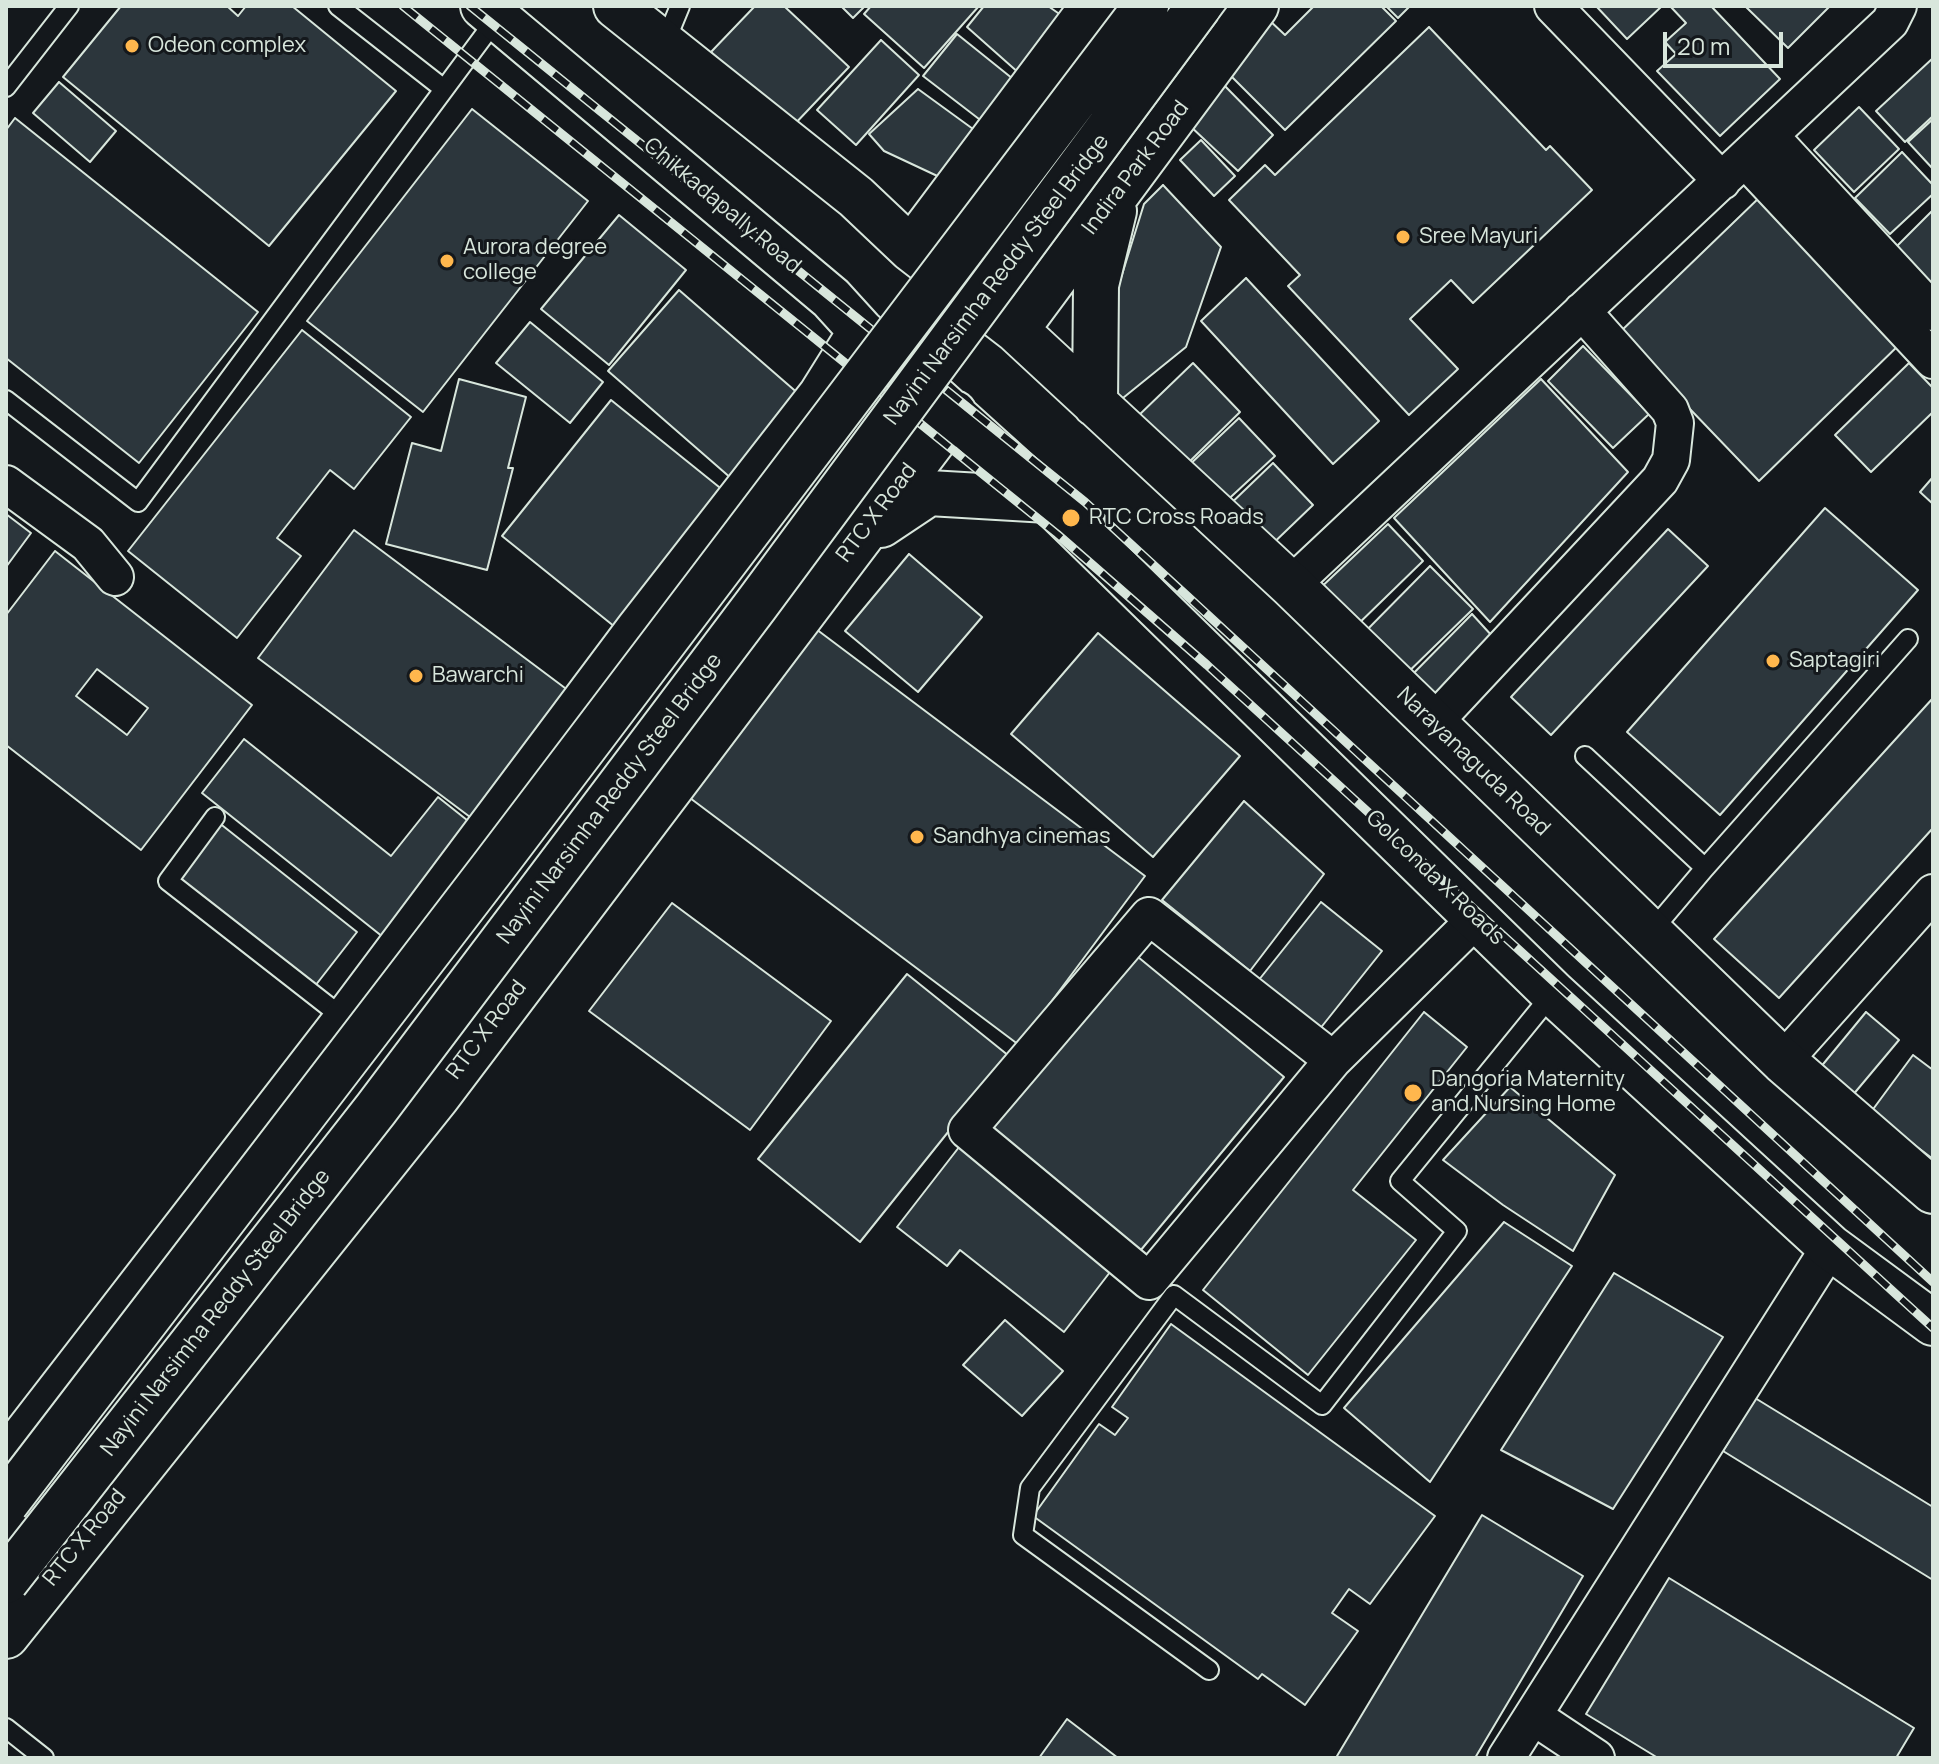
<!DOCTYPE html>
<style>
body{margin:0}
#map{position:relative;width:1939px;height:1764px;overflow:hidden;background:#14181c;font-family:Manrope,sans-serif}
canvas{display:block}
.frame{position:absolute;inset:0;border:8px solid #d8e6dc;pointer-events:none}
.scale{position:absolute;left:1663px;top:32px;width:120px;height:36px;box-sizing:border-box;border:4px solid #d8e6dc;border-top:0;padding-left:10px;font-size:24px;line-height:28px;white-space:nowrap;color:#d8e6dc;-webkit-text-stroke:6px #14181c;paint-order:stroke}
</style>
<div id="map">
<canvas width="1939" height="1764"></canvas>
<div class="frame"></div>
<div class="scale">20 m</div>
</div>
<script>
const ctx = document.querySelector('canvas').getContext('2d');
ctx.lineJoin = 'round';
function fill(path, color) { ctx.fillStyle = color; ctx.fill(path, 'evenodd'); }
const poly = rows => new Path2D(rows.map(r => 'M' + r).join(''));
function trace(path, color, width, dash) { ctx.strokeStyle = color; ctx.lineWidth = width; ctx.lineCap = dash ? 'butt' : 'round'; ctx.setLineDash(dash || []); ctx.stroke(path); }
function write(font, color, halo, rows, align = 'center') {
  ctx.font = font + ' Manrope,sans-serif'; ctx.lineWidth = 6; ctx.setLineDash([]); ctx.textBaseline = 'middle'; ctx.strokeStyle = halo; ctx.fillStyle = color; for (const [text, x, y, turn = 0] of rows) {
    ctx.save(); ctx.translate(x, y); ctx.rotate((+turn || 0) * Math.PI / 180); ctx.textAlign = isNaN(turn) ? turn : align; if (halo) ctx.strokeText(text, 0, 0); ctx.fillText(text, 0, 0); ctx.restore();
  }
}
const building = poly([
 [121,6,227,6,238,16,246,6,292,6,396,91,269,246,63,77,121,6],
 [755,6,784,6,849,67,791,128,711,52,755,6],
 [841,6,865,6,853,18,841,6],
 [871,6,979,6,924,68,864,14,871,6],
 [984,6,1048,6,1068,20,1029,82,967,27,984,6],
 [1314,6,1381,6,1396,21,1285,130,1221,66,1268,19,1285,35,1314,6],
 [1386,6,1410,6,1398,18,1386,6],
 [1596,6,1662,6,1627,39,1596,6],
 [1670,6,1711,6,1780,79,1720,136,1657,71,1676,54,1665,42,1686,23,1670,6],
 [1745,6,1830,6,1788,48,1745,6],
 [1429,27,1546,150,1550,146,1592,190,1473,303,1451,280,1410,319,1458,369,1409,415,1288,286,1300,275,1229,200,1265,165,1275,175,1429,27],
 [957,34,1023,87,992,129,923,76,957,34],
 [881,40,919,75,856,145,817,110,881,40],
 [1933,58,1933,116,1905,142,1876,111,1933,58],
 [1220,81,1273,135,1238,171,1189,125,1220,81],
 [59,82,116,131,90,162,33,113,59,82],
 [918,89,984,137,948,181,884,151,869,134,918,89],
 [1859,107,1899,149,1854,192,1814,150,1859,107],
 [472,109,588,201,423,412,307,321,472,109],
 [15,118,258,312,139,463,6,358,6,130,15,118],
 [1933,119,1933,169,1908,142,1933,119],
 [1201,140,1235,176,1214,196,1180,160,1201,140],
 [1902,152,1933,185,1933,194,1890,234,1855,198,1902,152],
 [1163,185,1221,247,1186,347,1118,402,1101,342,1144,204,1163,185],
 [1762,195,1903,341,1759,481,1618,334,1762,195],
 [1933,210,1933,304,1887,256,1933,210],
 [619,215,686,270,609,365,541,309,619,215],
 [1246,278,1379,421,1333,464,1201,321,1246,278],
 [679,290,808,402,740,486,608,371,679,290],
 [530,322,603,382,570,423,496,363,530,322],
 [302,330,411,417,354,489,330,470,277,538,301,556,237,638,128,551,302,330],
 [1583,346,1649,414,1613,448,1548,381,1583,346],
 [1193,363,1240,412,1185,466,1137,417,1193,363],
 [1909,363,1933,388,1933,412,1871,472,1835,435,1909,363],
 [459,379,526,397,508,468,513,468,487,570,386,544,412,443,441,451,459,379],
 [1541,379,1628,472,1490,622,1394,518,1541,379],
 [611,400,724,491,615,627,502,536,611,400],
 [1239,418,1275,456,1220,507,1185,469,1239,418],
 [1273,463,1313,505,1263,553,1223,511,1273,463],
 [1933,477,1933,504,1920,492,1933,477],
 [1825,508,1918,590,1720,815,1627,732,1825,508],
 [6,514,31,533,6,567,6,514],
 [1388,524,1423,561,1351,631,1315,593,1388,524],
 [1668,529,1708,566,1551,735,1511,697,1668,529],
 [354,530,573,694,478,823,258,658,354,530],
 [55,551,252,705,141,850,6,745,6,615,55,551],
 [97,669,148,708,127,735,76,696,97,669],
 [909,554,982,617,918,692,845,631,909,554],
 [1430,566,1473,609,1397,683,1356,641,1430,566],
 [1472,614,1493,637,1422,707,1400,687,1472,614],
 [816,629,1145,876,1019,1045,690,798,816,629],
 [1098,633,1240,756,1153,857,1011,734,1098,633],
 [1933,698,1933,828,1779,998,1714,939,1933,698],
 [244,739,391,856,438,797,477,828,388,941,202,793,244,739],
 [1244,801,1324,874,1250,971,1162,900,1244,801],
 [218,822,357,932,315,986,176,876,218,822],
 [1321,902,1382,951,1315,1035,1254,986,1321,902],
 [672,903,831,1021,750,1130,589,1011,672,903],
 [1138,957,1284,1077,1131,1262,986,1135,1138,957],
 [907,974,1009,1056,860,1242,758,1159,907,974],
 [1424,1012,1467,1047,1353,1190,1416,1240,1308,1375,1203,1290,1424,1012],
 [1866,1012,1899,1040,1847,1102,1815,1074,1866,1012],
 [1913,1055,1933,1070,1933,1159,1871,1112,1913,1055],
 [1510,1087,1615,1175,1573,1251,1503,1205,1443,1160,1510,1087],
 [963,1142,1117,1263,1064,1332,960,1250,947,1266,897,1227,963,1142],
 [1504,1222,1572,1266,1430,1482,1344,1408,1504,1222],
 [1614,1273,1723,1337,1613,1509,1501,1450,1614,1273],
 [1005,1320,1063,1371,1022,1416,963,1365,1005,1320],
 [1171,1324,1435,1516,1370,1604,1349,1589,1332,1613,1358,1631,1305,1705,1262,1674,1258,1679,1033,1516,1099,1424,1115,1435,1128,1418,1112,1407,1171,1324],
 [1755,1398,1933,1507,1933,1580,1723,1451,1755,1398],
 [1482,1515,1583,1576,1475,1758,1340,1758,1337,1756,1482,1515],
 [1669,1578,1914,1728,1896,1758,1658,1758,1586,1714,1669,1578],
 [1067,1719,1118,1758,1039,1758,1067,1719]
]);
const service = poly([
 [338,6,444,89],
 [664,45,680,6],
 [6,87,69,6],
 [6,400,138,502,497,18],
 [1585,756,1705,868,1908,639],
 [215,817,168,881,346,1020],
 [1650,933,1705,868],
 [1209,1670,1023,1535,1030,1488,1174,1295,1322,1405,1457,1231,1400,1181,1553,993],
 [6,1728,44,1758]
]);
const minor = poly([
 [1553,6,1722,181],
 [1770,136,1933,312],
 [1745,159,1933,360],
 [6,484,88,544,115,577],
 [1291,585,1890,22,1898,6],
 [1433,723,1660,480,1671,460,1675,423,1670,410,1582,311],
 [1333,1060,1149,916,967,1130,1149,1281,1333,1060,1477,918],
 [1783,1061,1933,893],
 [1533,1716,1596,1758],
 [1506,1758,1830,1247]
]);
const primary = poly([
 [483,6,831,298,861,331,1048,500,1553,993,1830,1247,1933,1323],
 [616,6,856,197,911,249,1016,330,1291,585,1783,1061,1933,1191],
 [911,249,1093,6],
 [1016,330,1256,6],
 [1095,404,1096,285,1114,211],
 [881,525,929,493,1048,500],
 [6,1460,346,1020,638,630,821,395,861,331],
 [6,1636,437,1097,954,413]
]);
const rail = poly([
 [403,6,1057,534,1207,665,1933,1328],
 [470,6,1085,502,1933,1282]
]);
const primaryBridge = poly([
 [6,1503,494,866,1146,6],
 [6,1581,376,1109,756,605,1199,6]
]);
const markers = [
 [132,46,8,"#ffb74d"],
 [1403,237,8,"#ffb74d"],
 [447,261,8,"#ffb74d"],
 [1071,518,10,"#ffb74d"],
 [1773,661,8,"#ffb74d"],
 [416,676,8,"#ffb74d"],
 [917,837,8,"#ffb74d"],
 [1413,1093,10,"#ffb74d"]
];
const poiNames = [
 ["Odeon complex",148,46],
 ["Sree Mayuri",1419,237],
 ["Aurora degree",463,248],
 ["college",463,273],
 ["RTC Cross Roads",1089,518],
 ["Saptagiri",1789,661],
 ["Bawarchi",432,676],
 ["Sandhya cinemas",933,837],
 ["Dangoria Maternity",1431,1080],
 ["and Nursing Home",1431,1105]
];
const streetNames = [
 ["Indira Park Road",1136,168,-53],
 ["Chikkadapally Road",722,206,40],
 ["Nayini Narsimha Reddy Steel Bridge",997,280,-53],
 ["RTC X Road",877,513,-53],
 ["Narayanaguda Road",1473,762,44],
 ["Nayini Narsimha Reddy Steel Bridge",610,799,-53],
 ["Golconda X Roads",1435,878,44],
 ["RTC X Road",487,1030,-53],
 ["Nayini Narsimha Reddy Steel Bridge",216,1313,-52],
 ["RTC X Road",85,1538,-51]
];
fill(building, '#2c363c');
trace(building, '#d8e6dc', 2);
trace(service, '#d8e6dc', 22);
trace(minor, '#d8e6dc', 40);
trace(primary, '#d8e6dc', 48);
trace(service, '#14181c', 18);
trace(minor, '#14181c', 36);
trace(primary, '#14181c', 44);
trace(rail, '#d8e6dc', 9);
trace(rail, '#14181c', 6, [18]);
trace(primaryBridge, '#d8e6dc', 48, []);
trace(primaryBridge, '#14181c', 44);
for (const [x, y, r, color] of markers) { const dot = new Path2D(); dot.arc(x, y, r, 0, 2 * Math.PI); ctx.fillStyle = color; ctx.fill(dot); trace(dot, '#14181c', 3); }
write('22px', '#d8e6dc', '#14181c', poiNames, 'left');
write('22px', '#d8e6dc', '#14181c', streetNames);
</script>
